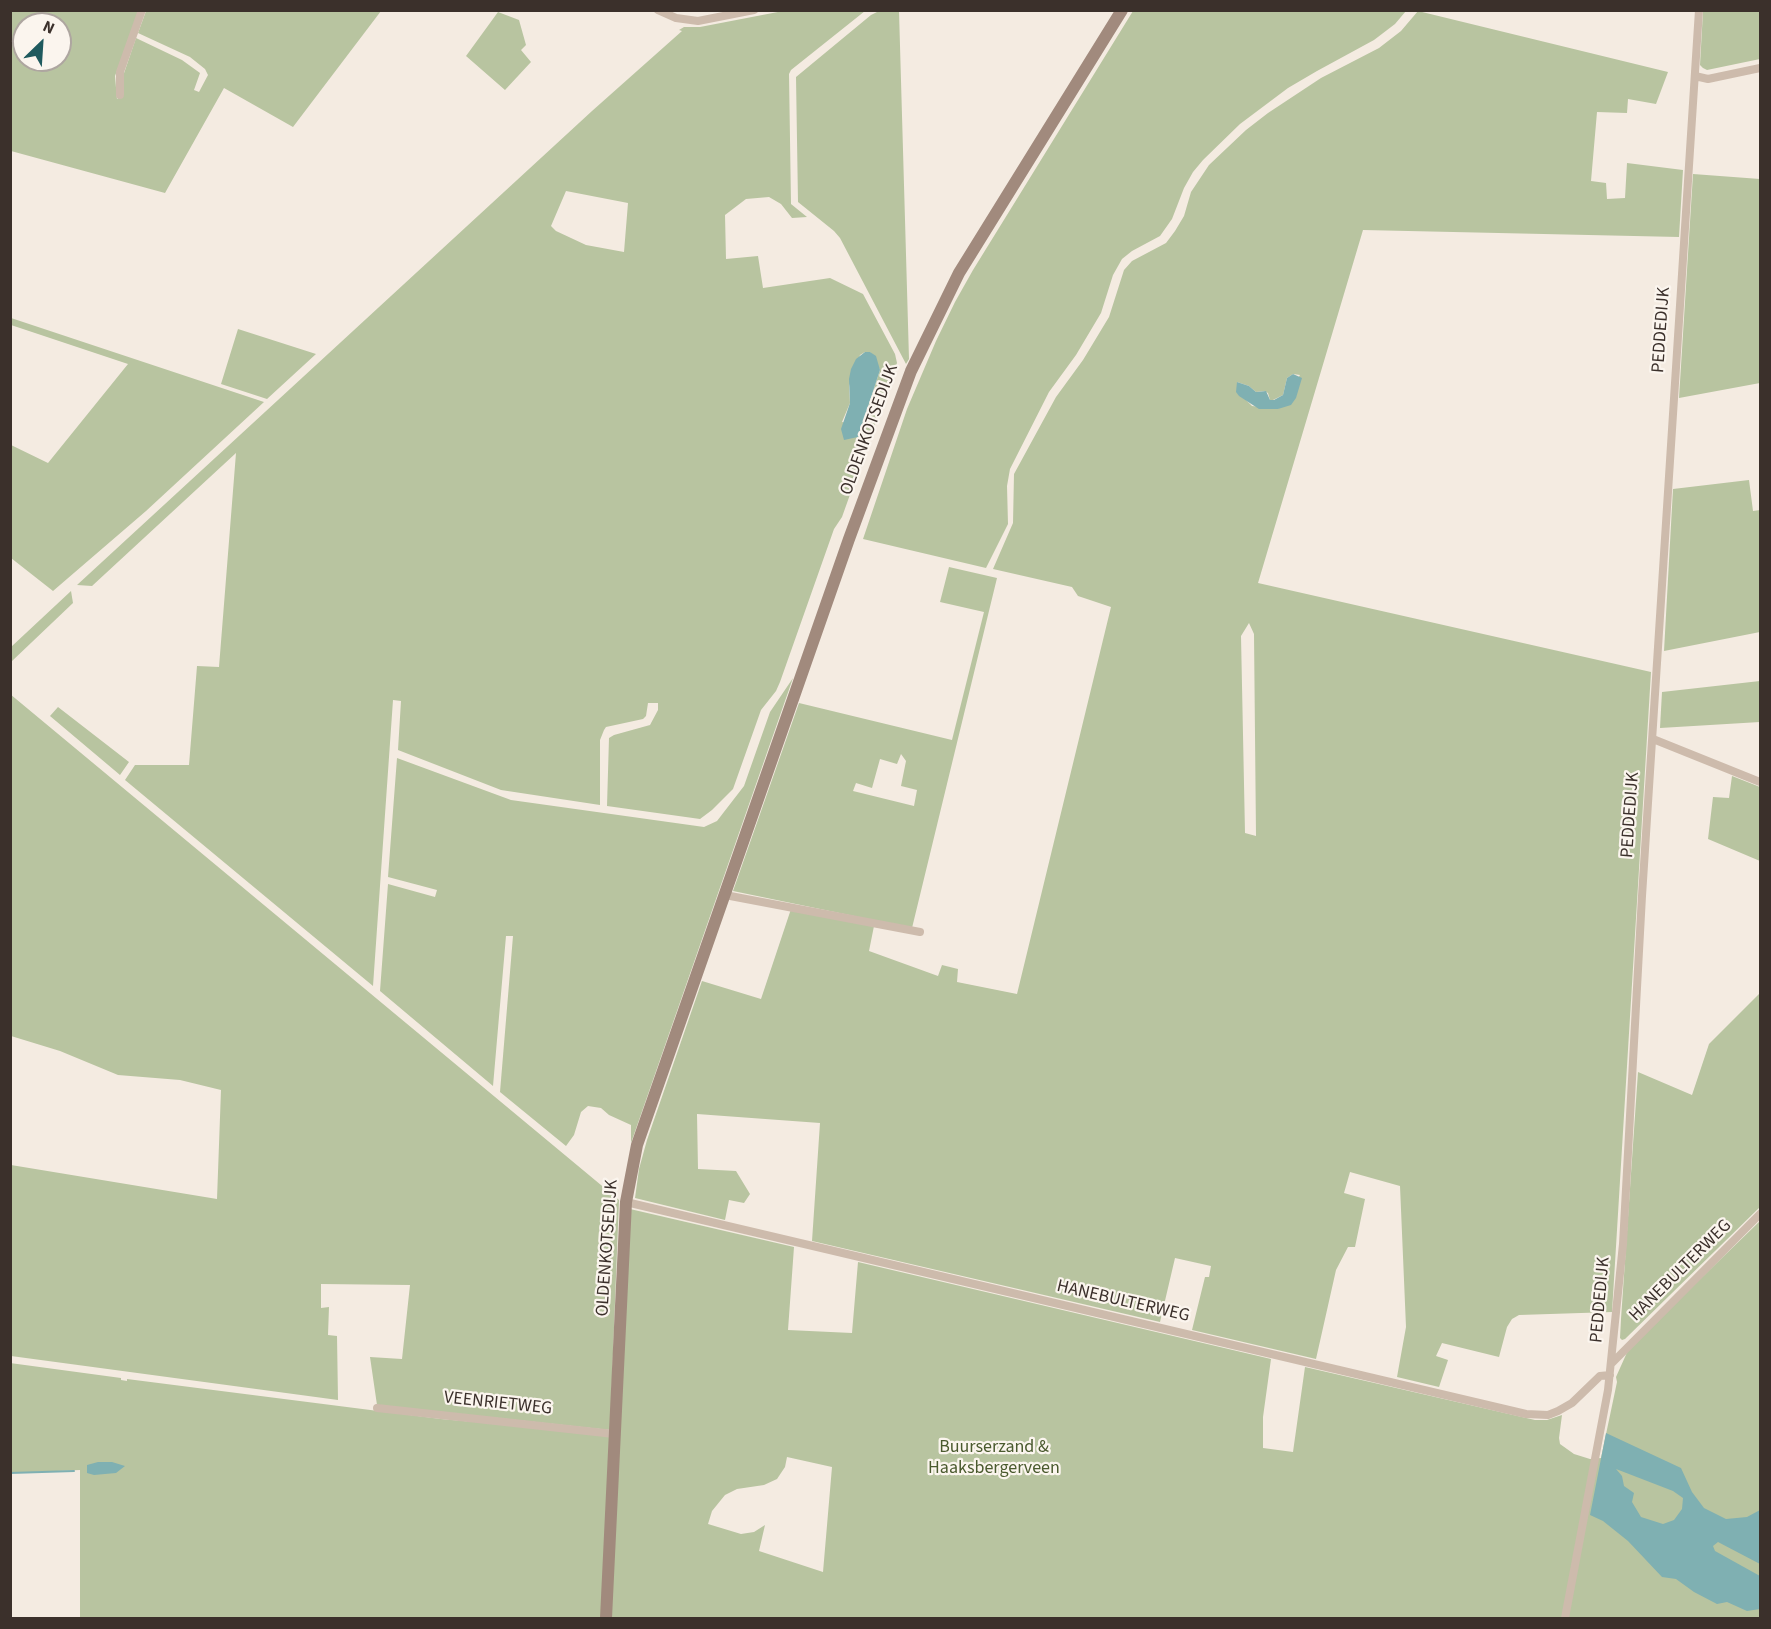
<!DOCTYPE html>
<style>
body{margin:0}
#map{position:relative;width:1771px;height:1629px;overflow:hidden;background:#f4ebe1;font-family:"Source Sans 3",sans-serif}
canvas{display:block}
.frame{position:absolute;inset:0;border:12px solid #3b302b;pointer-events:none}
.north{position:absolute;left:12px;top:12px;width:60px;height:60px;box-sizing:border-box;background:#fbf5ee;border:2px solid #aea6a0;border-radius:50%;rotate:25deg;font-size:16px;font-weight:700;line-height:24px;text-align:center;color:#3b302b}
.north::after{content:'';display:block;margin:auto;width:21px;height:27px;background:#1f5a5e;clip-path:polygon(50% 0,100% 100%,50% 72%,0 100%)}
</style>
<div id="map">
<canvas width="1771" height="1629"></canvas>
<div class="frame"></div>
<div class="north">N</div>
</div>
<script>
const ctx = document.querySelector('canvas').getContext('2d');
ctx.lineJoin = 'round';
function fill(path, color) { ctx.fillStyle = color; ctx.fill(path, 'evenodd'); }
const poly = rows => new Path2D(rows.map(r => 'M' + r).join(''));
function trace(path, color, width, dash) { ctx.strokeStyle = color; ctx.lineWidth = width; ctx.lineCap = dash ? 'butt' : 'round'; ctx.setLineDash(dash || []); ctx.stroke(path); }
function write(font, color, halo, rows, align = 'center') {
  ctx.font = font + ' "Source Sans 3",sans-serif'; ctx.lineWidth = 4.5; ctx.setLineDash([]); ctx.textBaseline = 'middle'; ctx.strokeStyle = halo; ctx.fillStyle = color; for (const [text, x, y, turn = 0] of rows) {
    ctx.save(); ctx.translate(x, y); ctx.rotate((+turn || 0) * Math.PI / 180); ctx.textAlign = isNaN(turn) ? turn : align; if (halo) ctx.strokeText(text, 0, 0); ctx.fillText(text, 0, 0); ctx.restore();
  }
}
const green = poly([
 [881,10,899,11,909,359,906,364,840,238,834,231,798,202,796,77,871,15],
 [10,11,139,11,115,76,117,99,122,95,122,79,136,38,182,60,200,73,194,90,199,92,208,75,205,69,190,57,138,33,146,11,381,11,293,127,224,88,165,193,11,151],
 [24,24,60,24,60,60,24,60],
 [783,11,865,11,791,70,789,74,791,204,807,217,792,218,781,204,769,197,746,199,725,215,726,259,758,256,763,288,830,278,863,294,895,354,897,363,842,517,834,529,780,682,776,691,761,710,733,789,712,810,700,819,607,806,609,738,614,735,650,725,658,710,658,703,648,703,646,716,643,719,606,727,604,730,600,740,600,805,501,790,398,750,401,701,393,700,373,986,125,780,135,765,189,765,197,666,219,667,236,453,92,586,77,585,592,111,682,31,679,30,684,27,700,27],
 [566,191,628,203,624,252,586,245,556,231,551,226],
 [865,352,870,352,880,370,868,407,861,425,842,422,850,403,849,386,860,355],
 [1133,11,1406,11,1395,24,1374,40,1317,71,1288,88,1240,124,1203,160,1193,172,1184,188,1172,219,1160,236,1132,251,1122,259,1113,275,1101,313,1076,355,1049,392,1010,469,1007,486,1008,524,986,568,863,539,907,409,936,341,955,302,973,270],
 [1418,11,1668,72,1656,104,1628,99,1627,113,1597,112,1591,181,1606,183,1607,199,1625,198,1627,163,1683,170,1679,237,1363,230,1258,583,1651,672,1612,1312,1519,1315,1512,1319,1507,1327,1499,1357,1442,1343,1436,1356,1448,1360,1439,1387,1397,1377,1406,1327,1400,1186,1350,1172,1344,1193,1365,1199,1355,1247,1348,1247,1336,1270,1316,1359,1192,1330,1205,1277,1209,1277,1211,1266,1175,1258,1160,1322,812,1241,820,1123,697,1114,698,1169,736,1171,750,1194,744,1203,729,1200,725,1220,635,1198,639,1169,647,1140,702,981,761,999,791,909,874,926,869,951,938,976,942,965,958,969,957,982,1017,994,1111,607,1078,596,1072,587,993,569,1013,523,1014,474,1056,397,1083,360,1109,317,1124,270,1132,261,1166,243,1175,231,1184,216,1191,192,1209,165,1246,130,1268,113,1321,78,1379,48,1401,31],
 [1293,374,1300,375,1278,409,1252,406,1244,398,1237,382,1249,386,1256,392,1264,391,1268,393,1270,400,1273,400,1283,395,1287,378],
 [1249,623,1254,634,1256,836,1245,833,1241,636],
 [1703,11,1760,11,1760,59,1707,70,1703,68,1700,65],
 [498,12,519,20,526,45,521,50,531,62,505,90,466,56],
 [1693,174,1760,179,1760,383,1679,398],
 [11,318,264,402,146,511,53,591,11,558,11,445,48,463,128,364,11,325],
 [238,329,316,354,267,399,221,384],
 [1749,480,1753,511,1760,510,1760,632,1664,651,1673,489],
 [949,567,997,578,912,928,733,891,799,703,952,740,984,612,940,602],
 [901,754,906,761,901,786,917,790,914,806,853,791,856,783,872,788,880,759,897,764],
 [71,591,73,603,11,662,11,647],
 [793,678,631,1143,631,1125,609,1115,601,1108,588,1106,581,1112,574,1135,566,1146,500,1092,513,936,506,936,493,1086,380,991,388,884,435,897,437,890,388,877,397,758,511,800,704,827,717,821,744,786,770,712],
 [1760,681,1760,722,1660,728,1662,692],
 [10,694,619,1200,610,1430,377,1405,370,1357,402,1359,410,1285,321,1284,321,1308,329,1307,328,1335,337,1336,338,1400,11,1356,11,1165,217,1199,221,1090,180,1080,118,1075,60,1051,11,1036],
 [58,707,129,762,120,775,50,716],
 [1732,776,1760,787,1760,861,1708,839,1713,797,1729,798],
 [1760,993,1760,1207,1625,1339,1622,1340,1620,1338,1621,1319,1638,1072,1692,1095,1709,1044],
 [630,1209,794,1247,788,1330,852,1333,858,1262,1271,1359,1263,1417,1263,1448,1293,1452,1305,1367,1535,1420,1547,1420,1562,1415,1559,1438,1560,1444,1574,1454,1590,1459,1601,1458,1617,1382,1616,1377,1629,1348,1760,1221,1760,1618,80,1618,80,1470,11,1473,10,1363,121,1378,121,1380,127,1381,127,1379,441,1419,620,1435],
 [787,1457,832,1467,823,1572,759,1551,765,1525,754,1532,741,1534,708,1524,712,1511,725,1495,737,1489,764,1485,777,1479,785,1467]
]);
const water = poly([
 [865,352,870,352,876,356,880,370,858,437,844,440,841,429,850,403,849,379,851,369,856,359],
 [1293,374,1302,378,1296,398,1291,405,1278,409,1259,409,1239,396,1236,392,1237,382,1249,386,1256,392,1266,391,1270,400,1274,400,1283,395,1287,378],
 [1606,1433,1681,1468,1692,1492,1704,1508,1726,1519,1747,1517,1760,1510,1760,1564,1718,1542,1713,1546,1715,1551,1760,1576,1760,1609,1747,1611,1727,1602,1717,1604,1694,1592,1676,1579,1662,1577,1628,1541,1603,1521,1590,1515],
 [1616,1469,1673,1491,1683,1498,1682,1509,1674,1520,1663,1524,1641,1517,1632,1502,1634,1493,1624,1486,1622,1476],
 [98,1462,112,1462,125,1466,116,1473,94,1475,87,1473,87,1465]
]);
const stream = poly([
 [10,1473,74,1471]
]);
const street = poly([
 [658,10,676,18,698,21,754,10],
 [1695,76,1708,79,1760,68],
 [120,95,120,72,142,10],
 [1653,739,1760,782],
 [725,895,920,932],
 [626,1202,1526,1414,1548,1415,1558,1411,1572,1403,1600,1376,1610,1375],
 [1612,1363,1760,1214],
 [377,1408,614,1434],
 [1565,1618,1608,1390,1623,1244,1642,896,1699,10]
]);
const secondary = poly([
 [606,1618,626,1202,637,1145,849,539,911,371,959,273,1122,10]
]);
const streetNames = [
 ["PEDDEDIJK",1662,330,-86],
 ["OLDENKOTSEDIJK",870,430,-70],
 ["PEDDEDIJK",1631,815,-86],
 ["OLDENKOTSEDIJK",608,1248,-86],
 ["HANEBULTERWEG",1681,1271,-45],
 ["PEDDEDIJK",1601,1300,-85],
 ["HANEBULTERWEG",1123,1302,13],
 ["VEENRIETWEG",498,1404,6]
];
const parkNames = [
 ["Buurserzand &",994,1448],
 ["Haaksbergerveen",994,1469]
];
fill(green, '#b8c4a0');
fill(water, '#7fb0b2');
trace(stream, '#7fb0b2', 2);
trace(street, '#cdbbac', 8);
trace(secondary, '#a18a7d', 12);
write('18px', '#3b302b', '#fbf5ee', streetNames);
write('18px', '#4a5a2e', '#fbf5ee', parkNames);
</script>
